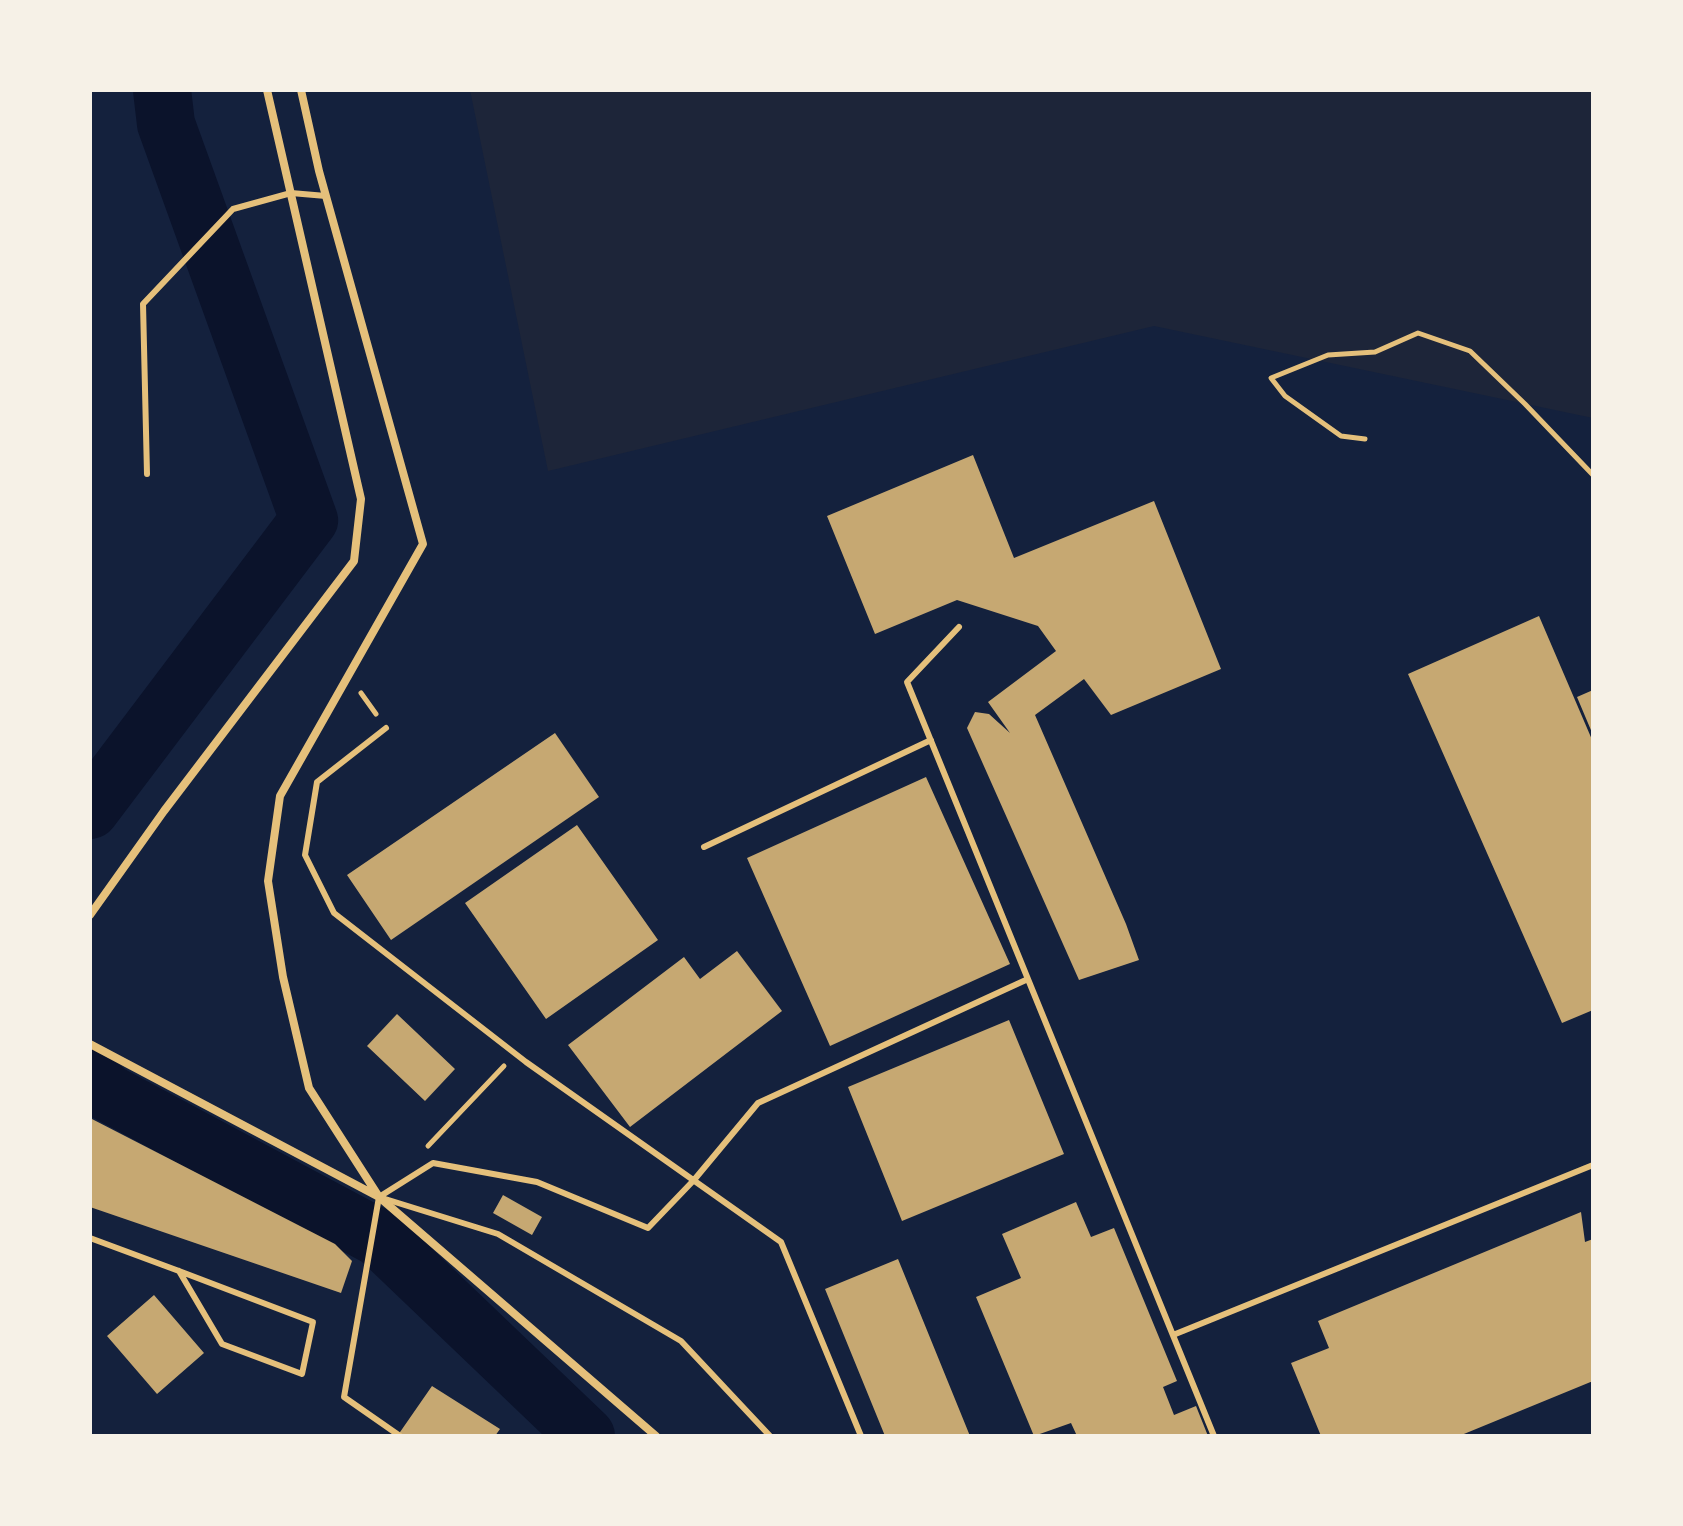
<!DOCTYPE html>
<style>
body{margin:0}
#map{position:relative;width:1683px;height:1526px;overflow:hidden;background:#14213d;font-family:Commissioner,sans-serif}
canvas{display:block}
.frame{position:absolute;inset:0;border:92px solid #f6f1e7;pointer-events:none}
</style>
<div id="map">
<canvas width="1683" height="1526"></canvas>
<div class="frame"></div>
</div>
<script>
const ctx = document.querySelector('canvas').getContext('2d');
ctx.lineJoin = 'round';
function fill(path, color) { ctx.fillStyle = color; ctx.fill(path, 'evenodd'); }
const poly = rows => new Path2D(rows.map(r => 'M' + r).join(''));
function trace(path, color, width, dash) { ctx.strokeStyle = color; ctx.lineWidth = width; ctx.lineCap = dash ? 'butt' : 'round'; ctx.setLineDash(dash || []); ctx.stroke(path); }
const green = poly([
 [470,90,1593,90,1593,418,1154,326,548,471]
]);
const river = poly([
 [90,810,309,520,166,124,162,90],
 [90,1077,108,1093,379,1238,586,1436]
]);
const building = poly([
 [973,455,1014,558,1154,501,1221,669,1111,715,1084,679,1035,715,1126,924,1139,960,1079,980,967,728,975,712,989,714,1010,733,988,702,1056,651,1038,626,957,600,875,634,827,516],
 [1539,616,1593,742,1593,1010,1562,1023,1408,674],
 [1593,690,1593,735,1577,697],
 [555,733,599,797,391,940,347,875],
 [926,777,1010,964,830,1046,747,858],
 [577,825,658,940,546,1019,465,903],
 [737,951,782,1011,630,1127,568,1045,684,957,700,979],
 [397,1014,455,1069,425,1101,367,1046],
 [1009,1020,1064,1154,902,1221,848,1087],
 [90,1118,335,1244,352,1261,341,1293,90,1207],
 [503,1195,542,1217,532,1235,493,1213],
 [1076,1202,1091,1237,1114,1228,1177,1381,1163,1387,1174,1415,1196,1406,1208,1436,1077,1436,1071,1423,1034,1436,976,1297,1021,1278,1002,1234],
 [1581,1212,1585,1242,1593,1239,1593,1381,1459,1436,1321,1436,1291,1363,1329,1348,1318,1321],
 [898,1259,970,1436,885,1436,825,1289],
 [154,1295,204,1353,157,1394,107,1336],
 [432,1386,500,1429,495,1436,400,1436,398,1435]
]);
const path = poly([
 [1365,439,1341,436,1285,396,1271,378,1328,355,1375,352,1418,333,1470,351,1525,404,1593,475],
 [361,693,376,714],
 [428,1146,504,1066]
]);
const service = poly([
 [147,474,143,304,233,209,291,193,326,196],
 [959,627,907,682,1214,1436],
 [386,728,317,782,305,855,334,913,526,1062,781,1242,861,1436],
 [704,847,931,740],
 [382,1198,498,1234,681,1341,770,1436],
 [90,1238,179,1271,313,1322,302,1374,222,1344,179,1271],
 [1173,1335,1593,1165],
 [400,1436,344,1397,379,1197,433,1163,537,1182,648,1228,694,1180,758,1103,1028,979]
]);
const minor = poly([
 [301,90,319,171,423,544,280,796,268,881,283,977,309,1088,379,1197],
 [90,915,164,811,354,561,361,499,267,90],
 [90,1044,379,1197,656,1436]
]);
fill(green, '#1d2539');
trace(river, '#0b132b', 58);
fill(building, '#c6a872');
trace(path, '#e5c07b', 5);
trace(service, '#e5c07b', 6);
trace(minor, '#e5c07b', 8);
</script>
